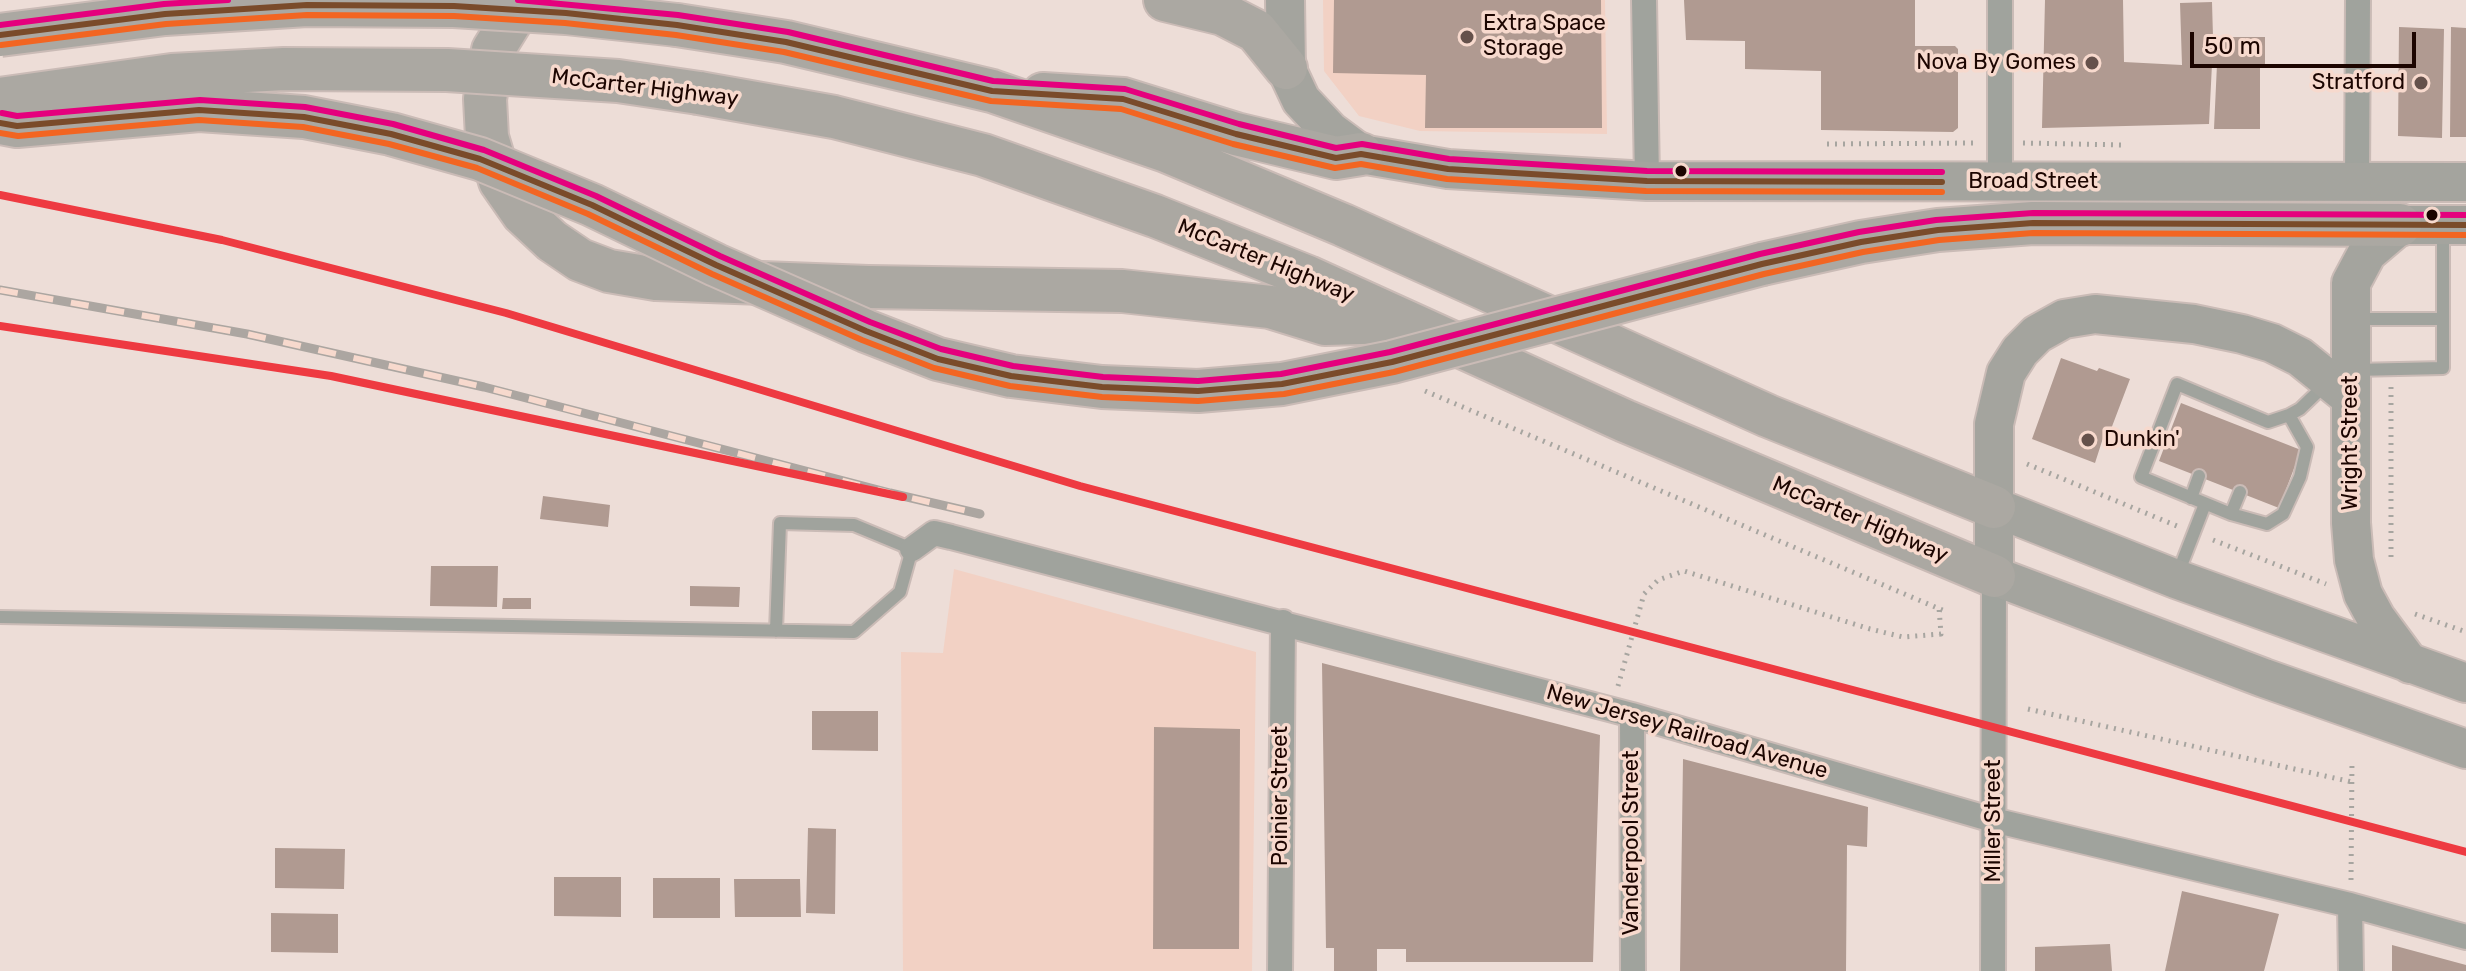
<!DOCTYPE html>
<style>
body{margin:0}
#map{position:relative;width:2466px;height:971px;overflow:hidden;background:#edddd7;font-family:Rubik,sans-serif}
canvas{display:block}
.scale{position:absolute;left:2190px;top:32px;width:226px;height:36px;box-sizing:border-box;border:4px solid #1c0500;border-top:0;padding-left:10px;font-size:24px;line-height:28px;white-space:nowrap;color:#1c0500;-webkit-text-stroke:6px #f7d9cd;paint-order:stroke}
</style>
<div id="map">
<canvas width="2466" height="971"></canvas>
<div class="scale">50 m</div>
</div>
<script>
const ctx = document.querySelector('canvas').getContext('2d');
ctx.lineJoin = 'round';
function fill(path, color) { ctx.fillStyle = color; ctx.fill(path, 'evenodd'); }
const poly = rows => new Path2D(rows.map(r => 'M' + r).join(''));
function trace(path, color, width, dash) { ctx.strokeStyle = color; ctx.lineWidth = width; ctx.lineCap = dash ? 'butt' : 'round'; ctx.setLineDash(dash || []); ctx.stroke(path); }
function write(font, color, halo, rows, align = 'center') {
  ctx.font = font + ' Rubik,sans-serif'; ctx.lineWidth = 7; ctx.setLineDash([]); ctx.textBaseline = 'middle'; ctx.strokeStyle = halo; ctx.fillStyle = color; for (const [text, x, y, turn = 0] of rows) {
    ctx.save(); ctx.translate(x, y); ctx.rotate((+turn || 0) * Math.PI / 180); ctx.textAlign = isNaN(turn) ? turn : align; if (halo) ctx.strokeText(text, 0, 0); ctx.fillText(text, 0, 0); ctx.restore();
  }
}
const built = poly([
 [1323,0,1605,0,1607,134,1420,131,1359,116,1324,71],
 [954,569,1256,652,1252,971,903,971,901,652,943,653]
]);
const building = poly([
 [1334,0,1601,0,1602,128,1425,128,1426,75,1333,73],
 [1684,0,1915,0,1915,46,1955,46,1958,49,1958,128,1953,132,1821,130,1821,71,1745,69,1745,41,1686,40],
 [2045,0,2123,0,2124,62,2182,65,2180,3,2212,2,2213,37,2265,37,2265,65,2260,65,2260,129,2214,129,2217,64,2212,64,2209,124,2042,128],
 [2399,27,2444,29,2442,138,2398,136],
 [2451,27,2466,28,2466,137,2450,137],
 [2061,358,2097,371,2099,368,2130,379,2108,437,2104,435,2095,463,2032,439],
 [2181,403,2301,450,2279,508,2159,461],
 [543,496,610,505,608,527,540,519],
 [431,566,498,566,497,607,430,606],
 [690,586,740,587,739,607,690,606],
 [503,598,531,598,531,609,502,609],
 [1322,663,1600,735,1593,962,1406,962,1406,949,1377,949,1377,971,1334,971,1334,948,1326,948],
 [812,711,878,711,878,751,812,750],
 [1154,727,1240,729,1239,949,1153,949],
 [1683,759,1868,807,1867,847,1847,845,1846,971,1680,971],
 [808,828,836,829,835,914,806,913],
 [275,848,345,849,344,889,275,888],
 [554,877,621,877,621,917,554,916],
 [653,878,720,878,720,918,653,918],
 [734,879,800,879,801,917,735,917],
 [2182,891,2279,914,2264,971,2165,971],
 [271,913,338,914,338,953,271,952],
 [2110,944,2112,971,2035,971,2035,947],
 [2392,945,2466,965,2466,971,2392,971]
]);
const path = poly([
 [2023,143,2125,145],
 [1827,144,1974,143],
 [1425,391,1947,612],
 [2027,464,2177,526],
 [2213,540,2326,584],
 [2391,557,2391,387],
 [2415,614,2466,632],
 [1618,686,1644,594,1658,580,1684,571,1870,629,1903,637,1941,634,1939,608],
 [2028,709,2352,782],
 [2351,880,2352,761]
]);
const service = poly([
 [2355,319,2443,319],
 [2354,370,2443,368,2443,228],
 [2289,415,2268,422,2177,384,2141,477,2231,514,2267,524,2283,514,2300,477,2307,447,2289,415,2300,409,2327,383],
 [2191,498,2199,476],
 [2231,514,2240,492],
 [2177,576,2205,504],
 [0,617,854,632,900,592,912,549,854,525,780,523,776,631]
]);
const minor = poly([
 [1644,0,1647,181],
 [2357,181,2358,0],
 [2000,183,2000,0],
 [912,549,934,533,951,537,1632,715,1993,820,2350,905,2466,937],
 [1632,715,1633,971],
 [2350,905,2351,971],
 [1280,971,1283,622],
 [1993,971,1994,576]
]);
const primary = poly([
 [1285,0,1286,68,1301,100,1330,131,1361,154,1448,169,1647,181,2466,182],
 [2351,398,2300,357,2272,343,2242,334,2194,324,2095,314,2064,319,2037,334,2020,351,2006,373,1994,424,1994,576,2264,678,2466,749],
 [1994,507,2176,579,2466,683],
 [2410,664,2376,618,2363,594,2354,560,2351,523,2351,283,2367,253,2400,225,2466,225]
]);
const motorway = poly([
 [524,0,493,50,485,99,487,137,500,181,523,214,552,241,580,260,609,271,656,279,868,287,1122,291,1270,307,1325,324,1397,322],
 [1165,0,1223,14,1256,31,1286,68],
 [677,25,786,42,992,91,1166,151,1343,225,1768,416,1994,507],
 [699,93,834,117,983,155,1155,216,1308,277,1625,421,1994,576],
 [1043,94,1123,99,1236,134,1336,158,1361,154],
 [1762,264,1861,242,1938,230,2033,223,2400,225]
]);
const rail = poly([
 [0,290,247,334,484,387,890,493,980,514]
]);
const motorwayBridge = poly([
 [0,35,165,14,307,5,454,6,566,13,677,25],
 [0,99,172,75,284,69,447,70,618,81,699,93],
 [0,123,17,126,199,110,304,117,391,134,480,159,592,205,716,265,866,331,938,359,1011,376,1102,387,1198,391,1282,384,1392,362,1762,264]
]);
const bus1 = poly([
 [0,35,165,14,307,5,454,6,566,13,677,25,786,42,992,91,1123,99,1236,134,1336,158,1361,154,1448,169,1647,181,1942,182],
 [0,123,17,126,199,110,304,117,391,134,480,159,592,205,716,265,866,331,938,359,1011,376,1102,387,1198,391,1282,384,1392,362,1762,264,1861,242,1938,230,2033,223,2466,225]
]);
const bus2 = poly([
 [1,45,166,24,307,15,454,16,565,23,676,35,784,52,991,101,1121,109,1233,144,1335,168,1361,164,1447,179,1646,191,1942,192],
 [0,133,18,136,199,120,303,127,389,144,477,168,588,214,712,274,862,340,934,368,1010,386,1102,397,1198,401,1284,394,1394,372,1764,274,1863,252,1939,240,2033,233,2466,235]
]);
const bus3 = poly([
 [518,0,678,15,788,32,993,81,1125,89,1239,124,1336,148,1362,144,1449,159,1647,171,1942,172],
 [0,25,164,4,228,0],
 [2,113,17,116,200,100,305,107,393,124,484,150,596,196,720,256,870,322,941,349,1013,366,1103,377,1198,381,1281,374,1390,352,1760,254,1859,232,1936,220,2033,213,2466,215]
]);
const rail1 = poly([
 [0,195,222,240,506,313,1080,486,2466,852],
 [0,326,331,376,903,497]
]);
const markers = [
 [1467,37,8,"#65514b"],
 [2092,63,8,"#65514b"],
 [2421,83,8,"#65514b"],
 [1681,171,7,"#1c0500"],
 [2432,215,7,"#1c0500"],
 [2088,440,8,"#65514b"]
];
const poiNames = [
 ["Extra Space",1483,24],
 ["Storage",1483,49],
 ["Nova By Gomes",2076,63,"right"],
 ["Stratford",2405,83,"right"],
 ["Dunkin'",2104,440]
];
const streetNames = [
 ["McCarter Highway",645,88,7],
 ["Broad Street",2033,182],
 ["McCarter Highway",1266,261,22],
 ["Wright Street",2351,443,-90],
 ["McCarter Highway",1860,520,23],
 ["New Jersey Railroad Avenue",1687,732,16],
 ["Poinier Street",1281,796,-90],
 ["Miller Street",1994,821,-90],
 ["Vanderpool Street",1632,843,-90]
];
fill(built, '#f2d1c4');
fill(building, '#b09a91');
trace(service, '#cabbb6', 16);
trace(minor, '#cabbb6', 28);
trace(primary, '#cabbb6', 42);
trace(motorway, '#cabbb6', 46);
trace(path, '#a7a5a0', 5, [2, 6]);
trace(service, '#a0a39d', 12);
trace(minor, '#a0a39d', 24);
trace(primary, '#a4a49e', 38);
trace(motorway, '#aba8a2', 42);
trace(rail, '#aca6a1', 9);
trace(rail, '#f7d9cd', 6, [18]);
trace(motorwayBridge, '#cabbb6', 46, []);
trace(motorwayBridge, '#aba8a2', 42);
trace(bus1, '#7a4b2a', 6);
trace(bus2, '#f26522', 6);
trace(bus3, '#e5007d', 6);
trace(rail1, '#ee3a41', 8);
for (const [x, y, r, color] of markers) { const dot = new Path2D(); dot.arc(x, y, r, 0, 2 * Math.PI); ctx.fillStyle = color; ctx.fill(dot); trace(dot, '#f7d9cd', 3); }
write('22px', '#1c0500', '#f7d9cd', poiNames, 'left');
write('22px', '#1c0500', '#f7d9cd', streetNames);
</script>
